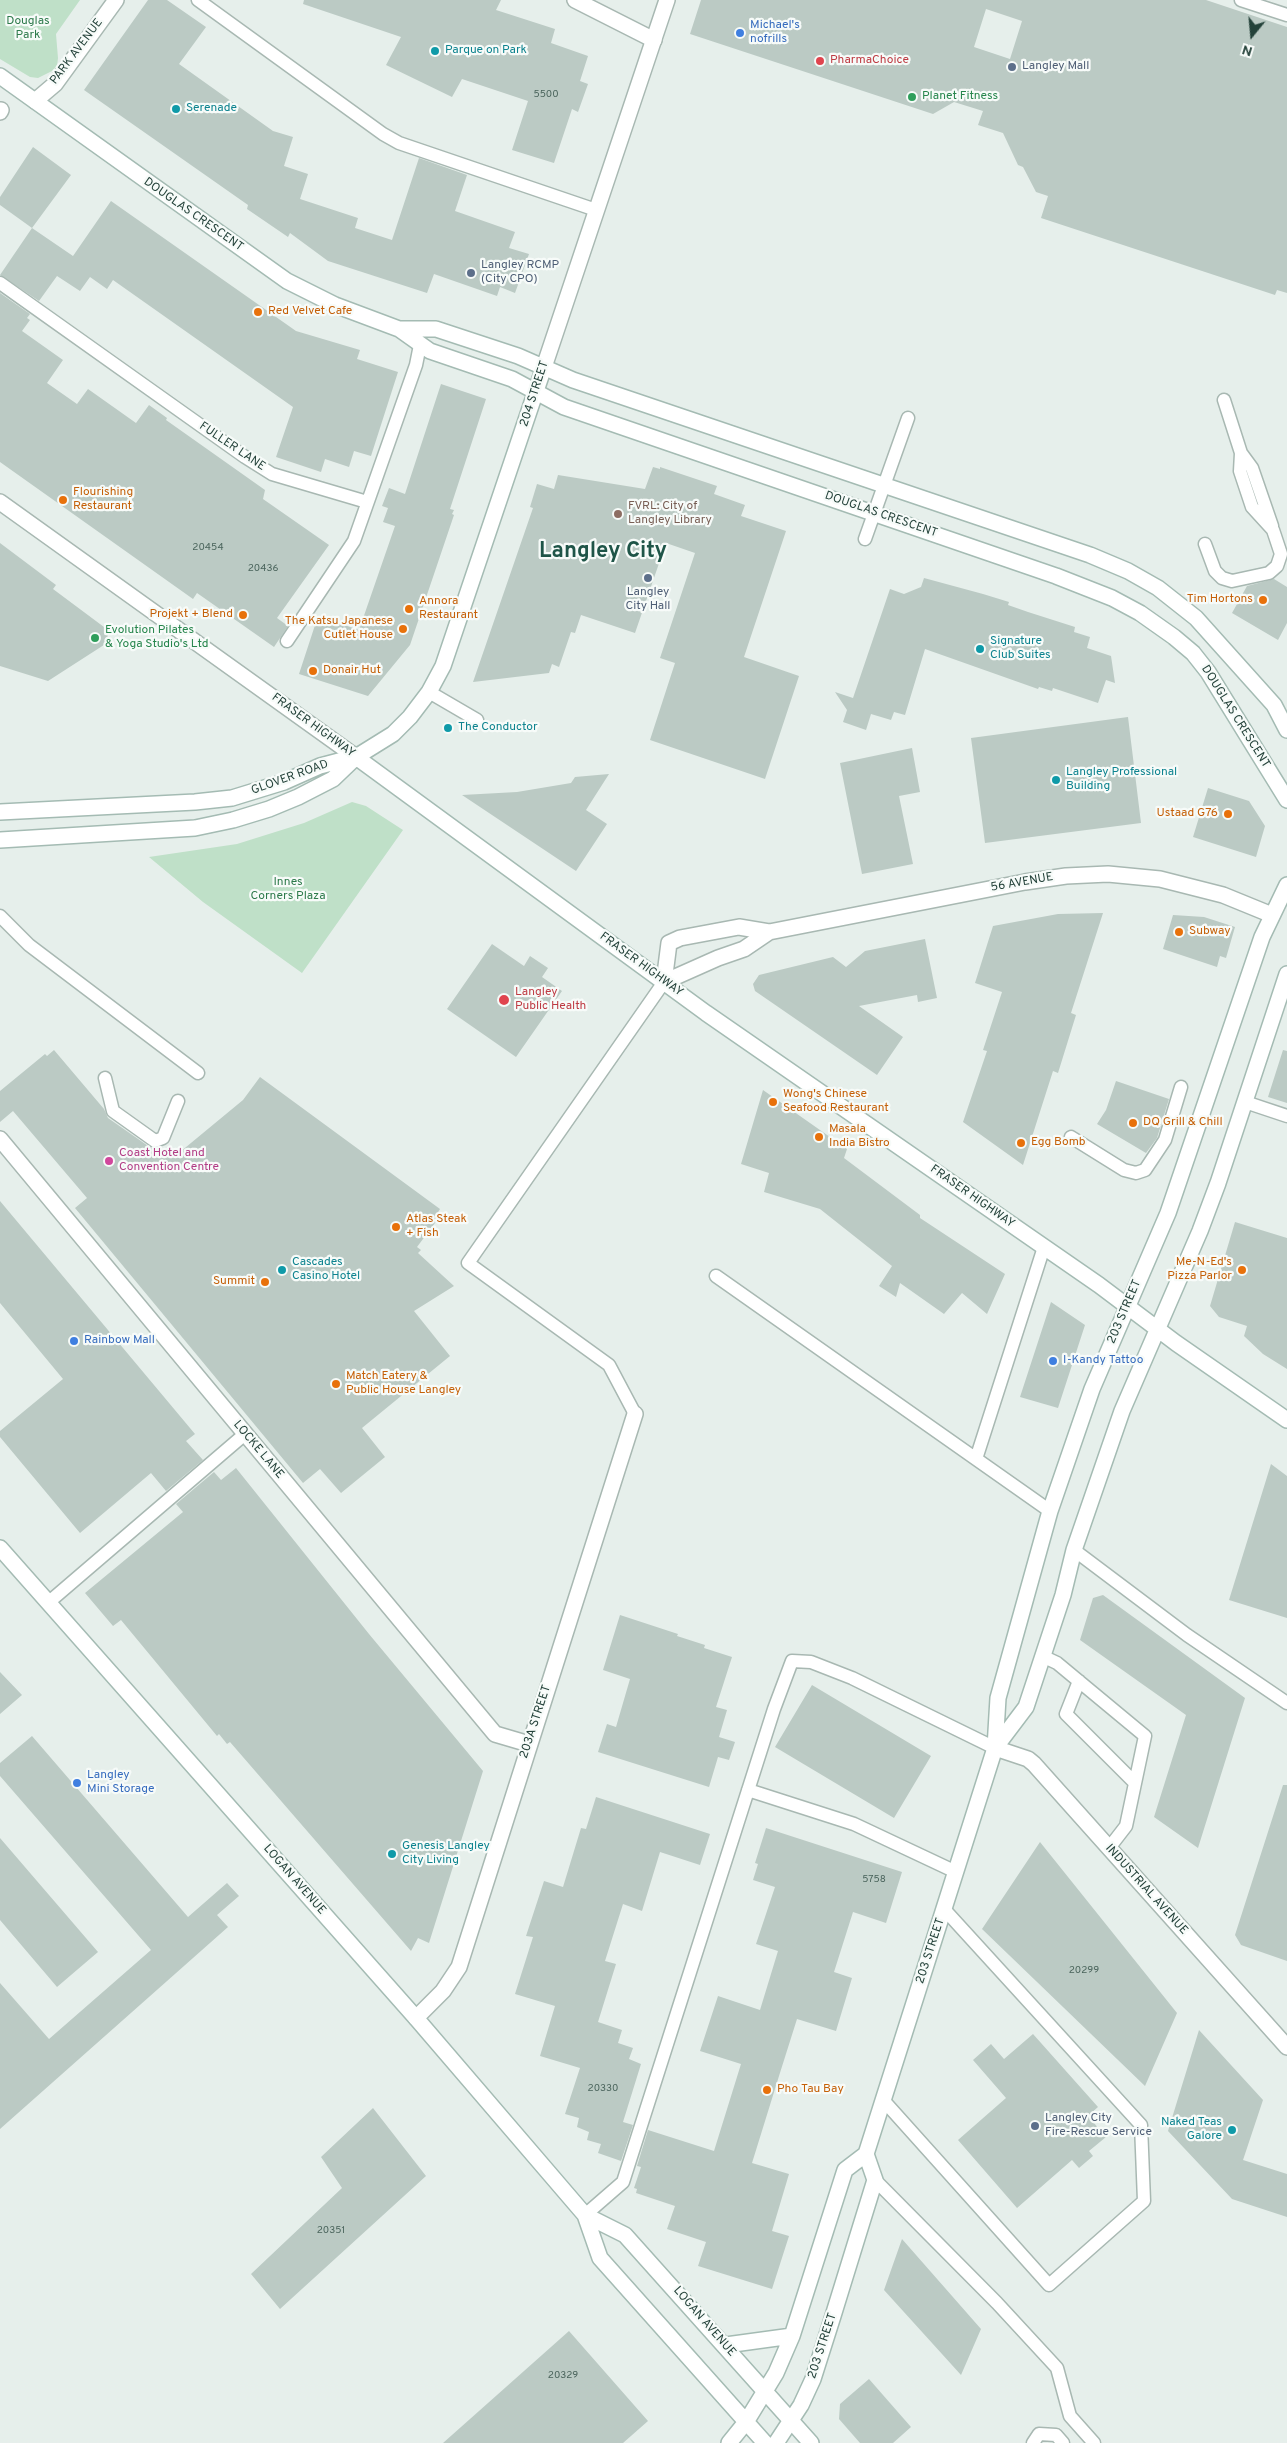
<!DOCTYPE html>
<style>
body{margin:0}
#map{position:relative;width:1287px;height:2443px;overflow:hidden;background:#e6efeb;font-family:Overpass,sans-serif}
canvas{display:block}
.north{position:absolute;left:1227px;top:10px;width:50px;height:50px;-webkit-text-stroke:4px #f7fbf9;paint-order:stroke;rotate:197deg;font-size:14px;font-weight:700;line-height:20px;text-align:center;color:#24423a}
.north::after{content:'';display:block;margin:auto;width:18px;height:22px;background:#24423a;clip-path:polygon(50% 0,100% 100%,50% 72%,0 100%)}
</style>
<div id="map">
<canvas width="1287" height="2443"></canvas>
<div class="north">N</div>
</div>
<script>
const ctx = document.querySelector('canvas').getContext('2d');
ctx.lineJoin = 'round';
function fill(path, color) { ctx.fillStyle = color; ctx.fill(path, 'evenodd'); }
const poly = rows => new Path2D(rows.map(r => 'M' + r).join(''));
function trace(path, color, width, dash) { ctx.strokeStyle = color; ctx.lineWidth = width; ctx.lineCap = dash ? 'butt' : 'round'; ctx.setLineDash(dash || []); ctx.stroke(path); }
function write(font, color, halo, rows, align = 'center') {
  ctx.font = font + ' Overpass,sans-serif'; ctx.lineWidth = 4.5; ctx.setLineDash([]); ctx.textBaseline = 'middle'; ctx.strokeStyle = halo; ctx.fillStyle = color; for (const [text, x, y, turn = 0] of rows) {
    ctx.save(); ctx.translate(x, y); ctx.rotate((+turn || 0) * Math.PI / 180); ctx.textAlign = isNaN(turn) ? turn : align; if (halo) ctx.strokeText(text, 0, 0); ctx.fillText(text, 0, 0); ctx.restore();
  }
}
const green = poly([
 [0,0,80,0,56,34,58,58,57,66,52,71,38,78,30,77,0,59],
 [352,802,366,806,403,830,302,973,203,902,149,857,237,844,304,823]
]);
const building = poly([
 [148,0,167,0,206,27,179,64,273,131,293,137,284,166,308,174,300,199,358,218,355,228,392,240,419,158,467,175,455,211,515,232,509,248,529,254,515,293,500,287,497,296,434,274,427,293,328,261,290,233,288,237,247,209,248,205,84,90],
 [304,0,501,0,496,10,555,29,551,43,588,56,580,81,588,84,578,112,572,109,554,163,512,150,528,101,462,79,452,97,386,65,401,37,303,4],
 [701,0,1206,0,1287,27,1287,293,1277,290,1275,295,1041,218,1048,196,1036,192,1023,167,1018,165,1003,133,978,125,983,111,954,102,933,114,690,34],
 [986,9,1022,21,1010,59,974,47],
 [33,147,71,175,32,228,0,205,0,197],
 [111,201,296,331,360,350,357,359,398,372,371,456,354,451,349,467,325,459,321,472,276,457,293,407,113,280,107,289,90,277,80,291,57,276,39,301,0,275,32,228,73,256],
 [0,293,30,314,27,318,30,320,22,331,63,360,47,383,77,404,88,389,136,423,149,405,167,418,166,420,265,490,263,499,329,545,277,618,288,626,274,647,197,593,193,599,0,462],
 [441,384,486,399,450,509,454,510,452,514,454,515,410,645,368,696,299,674,318,616,359,630,395,526,383,522,388,508,382,506,389,488,405,494],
 [653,467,660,469,660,467,717,486,714,494,745,505,741,516,786,531,744,657,799,676,765,779,650,740,675,663,660,658,695,553,666,543,635,633,581,615,575,633,571,632,559,667,552,664,549,673,473,682,533,508,530,507,537,484,554,489,558,475,645,489],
 [0,543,56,585,53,589,108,630,107,643,48,681,0,666],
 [924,578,983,594,1009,602,1008,605,1028,612,1075,627,1074,632,1090,637,1087,648,1111,656,1115,683,1106,680,1098,703,1053,688,1052,691,1039,687,1038,689,925,649,905,715,894,712,891,720,871,714,866,730,843,722,847,710,835,692,853,698,890,589,904,594,921,587],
 [1274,579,1287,587,1287,623,1278,640,1232,613,1247,586],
 [1128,717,1141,823,985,843,971,738],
 [912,748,920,792,899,796,913,864,862,874,840,763],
 [609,774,586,810,607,824,576,871,462,795,517,792,571,783,575,777],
 [1208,788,1249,801,1265,826,1256,857,1193,837],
 [1103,913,1071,1013,1076,1015,1058,1073,1053,1071,1023,1165,963,1122,987,1051,983,1050,1002,992,975,983,993,926,1058,914],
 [1173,915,1204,917,1235,927,1226,958,1220,956,1217,967,1163,949],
 [925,939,937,998,918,1002,917,995,859,1006,903,1037,877,1075,755,991,753,984,759,975,833,957,846,967,865,951],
 [492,944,524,966,530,956,548,968,542,977,562,991,516,1057,447,1009],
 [54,1050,104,1109,108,1118,151,1148,160,1148,174,1157,243,1100,260,1077,440,1209,435,1217,438,1219,417,1247,421,1250,418,1253,454,1286,414,1311,450,1356,362,1428,385,1457,341,1493,320,1469,303,1483,75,1208,87,1198,13,1111,0,1122,0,1091,45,1054,47,1056],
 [1283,1050,1287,1051,1287,1103,1268,1097],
 [1116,1081,1169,1099,1157,1138,1146,1153,1097,1124,1106,1110],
 [763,1090,847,1149,844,1158,920,1215,920,1218,1005,1274,987,1314,962,1293,944,1314,900,1283,896,1297,879,1286,892,1266,820,1209,764,1192,769,1173,741,1164],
 [0,1201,195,1434,186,1441,203,1460,166,1491,151,1473,80,1533,0,1437,0,1431,63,1379,0,1303],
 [1235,1222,1287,1238,1287,1369,1263,1354,1244,1336,1247,1326,1219,1317,1210,1306],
 [1051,1302,1085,1325,1058,1408,1020,1397],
 [1271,1464,1287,1476,1287,1618,1229,1600],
 [236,1468,369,1634,483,1771,429,1943,418,1938,411,1951,230,1742,227,1744,219,1734,217,1736,121,1620,113,1626,85,1593,183,1512,176,1504,214,1472,221,1480],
 [1103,1595,1245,1698,1198,1848,1154,1817,1186,1715,1080,1640,1093,1598],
 [620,1615,678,1634,677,1636,705,1645,704,1648,732,1657,716,1707,727,1710,719,1737,735,1742,729,1760,718,1757,709,1787,598,1752,607,1724,616,1727,630,1679,603,1670],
 [0,1672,22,1695,0,1714],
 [812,1685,931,1756,894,1818,775,1747],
 [32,1736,188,1917,227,1883,239,1896,217,1915,228,1927,0,2129,0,1983,49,2039,151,1950,0,1776,0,1763],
 [1283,1785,1287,1785,1287,1961,1241,1945,1235,1935],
 [596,1797,710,1834,700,1865,660,1852,642,1911,623,1904,605,1961,616,1964,598,2022,622,2030,618,2043,633,2048,629,2059,641,2064,623,2122,633,2125,621,2161,598,2153,601,2144,587,2140,589,2132,577,2127,579,2118,565,2114,580,2068,540,2056,555,2006,515,1994,533,1937,526,1936,544,1881,563,1887,581,1828,586,1829],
 [766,1828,902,1872,886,1923,853,1912,834,1972,852,1978,836,2031,797,2019,779,2076,752,2163,789,2174,772,2231,789,2236,772,2289,698,2266,706,2242,667,2229,675,2206,636,2193,637,2189,634,2188,641,2167,637,2166,648,2130,714,2151,741,2064,700,2051,718,1996,760,2010,778,1951,756,1944,775,1887,753,1880,758,1864,755,1863],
 [0,1838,98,1952,57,1987,0,1920],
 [1040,1842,1177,2013,1145,2086,982,1929],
 [1199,2030,1263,2100,1243,2160,1287,2174,1287,2217,1232,2199,1168,2131],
 [1033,2034,1098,2107,1088,2116,1106,2137,1089,2151,1093,2156,1079,2168,1072,2160,1017,2208,958,2140,1006,2098,973,2060,991,2044,1004,2059],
 [373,2108,426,2176,280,2309,251,2274,342,2188,321,2157],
 [902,2239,981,2329,961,2375,884,2290],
 [569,2331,648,2421,623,2443,443,2443],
 [869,2379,911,2427,893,2443,860,2443,839,2419,840,2404]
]);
const service = poly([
 [198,0,383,134,399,143,596,210],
 [1241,0,1287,15],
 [0,283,245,457,272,474,367,502],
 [1241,453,1252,468,1272,526],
 [865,539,908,418],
 [1205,544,1215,571,1222,578,1232,581,1269,573,1277,566,1281,554,1273,530,1252,507,1240,471,1241,453,1224,400],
 [287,641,354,541,416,365,420,345],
 [429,692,477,720],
 [0,916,29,945,198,1073],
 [105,1078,113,1111,155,1141,163,1138,178,1101],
 [1245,1102,1287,1116],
 [1071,1137,1124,1170,1136,1173,1145,1170,1165,1140,1181,1087],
 [716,1276,1050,1511],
 [635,1414,609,1365,468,1263,664,982],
 [976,1459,1044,1247],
 [1074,1550,1187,1635,1287,1703],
 [49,1602,245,1434],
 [1042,1656,1057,1663,1145,1736,1126,1826,1109,1848],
 [1079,1681,1066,1714,1135,1783],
 [748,1790,854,1824,956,1872],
 [884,2101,1049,2285,1144,2201,1141,2125,944,1909],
 [875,2180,997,2303,1057,2368,1070,2416,1094,2443],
 [585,2215,623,2182,774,1709,792,1661,811,1662,852,1678,995,1748],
 [1033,2443,1039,2434,1056,2435,1063,2443]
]);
const pedestrian = poly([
 [0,112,1,110]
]);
const minor = poly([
 [575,0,654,40],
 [35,101,55,84,116,0],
 [0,1139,495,1734,529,1744],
 [416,2018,443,1991,459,1967,635,1414]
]);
const tertiary = poly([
 [544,367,667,0],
 [0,502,356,757],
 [664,982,669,943,680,938,739,927,769,932,1025,882,1066,876,1108,874,1160,879,1223,895,1272,915],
 [664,982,718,958,744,949,769,932],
 [995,1748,1028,1759,1034,1764,1287,2047]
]);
const secondary = poly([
 [0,76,287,281,335,305,399,329,430,351,512,379,564,407,1056,576,1112,598,1140,613,1174,637,1193,653,1208,672,1287,800],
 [399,329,436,329,518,356,573,380,1090,555,1128,571,1158,588,1196,618,1274,705,1287,730],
 [356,757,706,1013,1099,1285,1176,1343,1287,1420],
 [0,812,195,802,232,798,284,782,320,766,354,757],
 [0,840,195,828,233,820,269,809,298,797,333,779,356,757,393,734,410,717,429,692,443,666,544,367],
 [0,1548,416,2018,585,2215,600,2258,765,2443],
 [995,1748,1026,1707,1063,1595,1074,1550,1122,1411,1200,1231,1218,1183,1287,974],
 [585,2215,625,2235,811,2443],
 [726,2345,792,2336],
 [729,2443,746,2422,776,2373,792,2336,845,2170,866,2154,995,1748,998,1698,1050,1511,1092,1389,1168,1213,1262,937,1287,885],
 [776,2443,801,2405,813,2379,833,2316,875,2180,866,2154]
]);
const markers = [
 [740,33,5,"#3f7fe0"],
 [435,51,5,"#0f9aa8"],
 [820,61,5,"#e0444e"],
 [1012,67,5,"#5c6f8a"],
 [912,97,5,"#2e9e5b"],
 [176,109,5,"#0f9aa8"],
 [471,273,5,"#5c6f8a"],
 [258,312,5,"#e8710a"],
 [63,500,5,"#e8710a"],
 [618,514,5,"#8d6e63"],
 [648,578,5,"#5c6f8a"],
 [1263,600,5,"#e8710a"],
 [409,609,5,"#e8710a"],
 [243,615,5,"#e8710a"],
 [403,629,5,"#e8710a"],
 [95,638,5,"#2e9e5b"],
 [980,649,5,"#0f9aa8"],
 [313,671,5,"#e8710a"],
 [448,728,5,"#0f9aa8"],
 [1056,780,5,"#0f9aa8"],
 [1228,814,5,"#e8710a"],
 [1179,932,5,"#e8710a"],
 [504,1000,6,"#e0444e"],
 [773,1102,5,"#e8710a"],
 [1133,1123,5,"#e8710a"],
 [819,1137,5,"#e8710a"],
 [1021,1143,5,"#e8710a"],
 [109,1161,5,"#d1479c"],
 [396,1227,5,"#e8710a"],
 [282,1270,5,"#0f9aa8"],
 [1242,1270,5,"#e8710a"],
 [265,1282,5,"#e8710a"],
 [74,1341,5,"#3f7fe0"],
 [1053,1361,5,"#3f7fe0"],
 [336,1384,5,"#e8710a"],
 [77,1783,5,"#3f7fe0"],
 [392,1854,5,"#0f9aa8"],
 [767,2090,5,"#e8710a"],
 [1035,2126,5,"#5c6f8a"],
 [1232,2130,5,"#0f9aa8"]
];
const numberNames = [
 ["5500",546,95],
 ["20454",208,548],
 ["20436",263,569],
 ["5758",874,1880],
 ["20299",1084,1971],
 ["20330",603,2089],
 ["20351",331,2231],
 ["20329",563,2376]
];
const parkNames = [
 ["Douglas",28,22],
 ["Park",28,36],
 ["Innes",288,883],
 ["Corners Plaza",288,897]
];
const shopNames = [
 ["Michael's",750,26],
 ["nofrills",750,40],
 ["Rainbow Mall",84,1341],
 ["I-Kandy Tattoo",1063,1361],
 ["Langley",87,1776],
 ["Mini Storage",87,1790]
];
const cultureNames = [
 ["Parque on Park",445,51],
 ["Serenade",186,109],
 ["Signature",990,642],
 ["Club Suites",990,656],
 ["The Conductor",458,728],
 ["Langley Professional",1066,773],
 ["Building",1066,787],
 ["Cascades",292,1263],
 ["Casino Hotel",292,1277],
 ["Genesis Langley",402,1847],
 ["City Living",402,1861],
 ["Naked Teas",1222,2123,"right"],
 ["Galore",1222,2137,"right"]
];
const streetNames = [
 ["PARK AVENUE",77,52,-53],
 ["DOUGLAS CRESCENT",193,215,35],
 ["204 STREET",535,394,-72],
 ["FULLER LANE",232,447,34],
 ["DOUGLAS CRESCENT",881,515,19],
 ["DOUGLAS CRESCENT",1235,717,58],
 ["FRASER HIGHWAY",313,726,36],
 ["GLOVER ROAD",290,778,-20],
 ["56 AVENUE",1022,883,-10],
 ["FRASER HIGHWAY",641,965,36],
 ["FRASER HIGHWAY",972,1197,35],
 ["203 STREET",1125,1312,-67],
 ["LOCKE LANE",258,1450,50],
 ["203A STREET",536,1722,-72],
 ["LOGAN AVENUE",294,1880,49],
 ["INDUSTRIAL AVENUE",1146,1890,48],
 ["203 STREET",931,1951,-72],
 ["LOGAN AVENUE",704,2322,49],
 ["203 STREET",823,2346,-72]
];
const healthNames = [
 ["PharmaChoice",830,61],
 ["Langley",515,993],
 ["Public Health",515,1007]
];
const serviceNames = [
 ["Langley Mall",1022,67],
 ["Langley RCMP",481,266],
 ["(City CPO)",481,280],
 ["Langley",648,593,"center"],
 ["City Hall",648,607,"center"],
 ["Langley City",1045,2119],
 ["Fire-Rescue Service",1045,2133]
];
const leisureNames = [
 ["Planet Fitness",922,97],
 ["Evolution Pilates",105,631],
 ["& Yoga Studio's Ltd",105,645]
];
const foodNames = [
 ["Red Velvet Cafe",268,312],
 ["Flourishing",73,493],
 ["Restaurant",73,507],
 ["Tim Hortons",1253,600,"right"],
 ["Annora",419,602],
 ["Restaurant",419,616],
 ["Projekt + Blend",233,615,"right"],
 ["The Katsu Japanese",393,622,"right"],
 ["Cutlet House",393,636,"right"],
 ["Donair Hut",323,671],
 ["Ustaad G76",1218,814,"right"],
 ["Subway",1189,932],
 ["Wong's Chinese",783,1095],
 ["Seafood Restaurant",783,1109],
 ["DQ Grill & Chill",1143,1123],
 ["Masala",829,1130],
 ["India Bistro",829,1144],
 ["Egg Bomb",1031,1143],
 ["Atlas Steak",406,1220],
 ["+ Fish",406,1234],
 ["Me-N-Ed's",1232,1263,"right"],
 ["Pizza Parlor",1232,1277,"right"],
 ["Summit",255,1282,"right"],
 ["Match Eatery &",346,1377],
 ["Public House Langley",346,1391],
 ["Pho Tau Bay",777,2090]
];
const educationNames = [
 ["FVRL: City of",628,507],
 ["Langley Library",628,521]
];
const hotelNames = [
 ["Coast Hotel and",119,1154],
 ["Convention Centre",119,1168]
];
const townNames = [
 ["Langley City",603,553]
];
fill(green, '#bfe0c8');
fill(building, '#bbcac4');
trace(service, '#a8b8b2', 15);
trace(pedestrian, '#a8b8b2', 18);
trace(minor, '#a8b8b2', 18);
trace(tertiary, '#a8b8b2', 18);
trace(secondary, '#a4bbb3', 18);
trace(service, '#fff', 12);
trace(pedestrian, '#fff', 15);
trace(minor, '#fff', 15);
trace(tertiary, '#fff', 15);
trace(secondary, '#fff', 15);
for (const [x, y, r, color] of markers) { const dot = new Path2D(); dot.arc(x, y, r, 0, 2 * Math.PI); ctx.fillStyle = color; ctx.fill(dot); trace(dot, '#f7fbf9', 2); }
write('10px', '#4a645c', null, numberNames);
write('12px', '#2d7a4b', '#f7fbf9', parkNames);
write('12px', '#366cbe', '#f7fbf9', shopNames, 'left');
write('12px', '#0d838f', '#f7fbf9', cultureNames, 'left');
write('12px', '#24423a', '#f7fbf9', streetNames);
write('12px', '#be3a42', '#f7fbf9', healthNames, 'left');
write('12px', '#4e5e75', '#f7fbf9', serviceNames, 'left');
write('12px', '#27864d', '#f7fbf9', leisureNames, 'left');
write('12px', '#c56008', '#f7fbf9', foodNames, 'left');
write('12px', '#785e54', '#f7fbf9', educationNames, 'left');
write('12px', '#b23c85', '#f7fbf9', hotelNames, 'left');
write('bold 22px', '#1f5548', '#f7fbf9', townNames);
</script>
